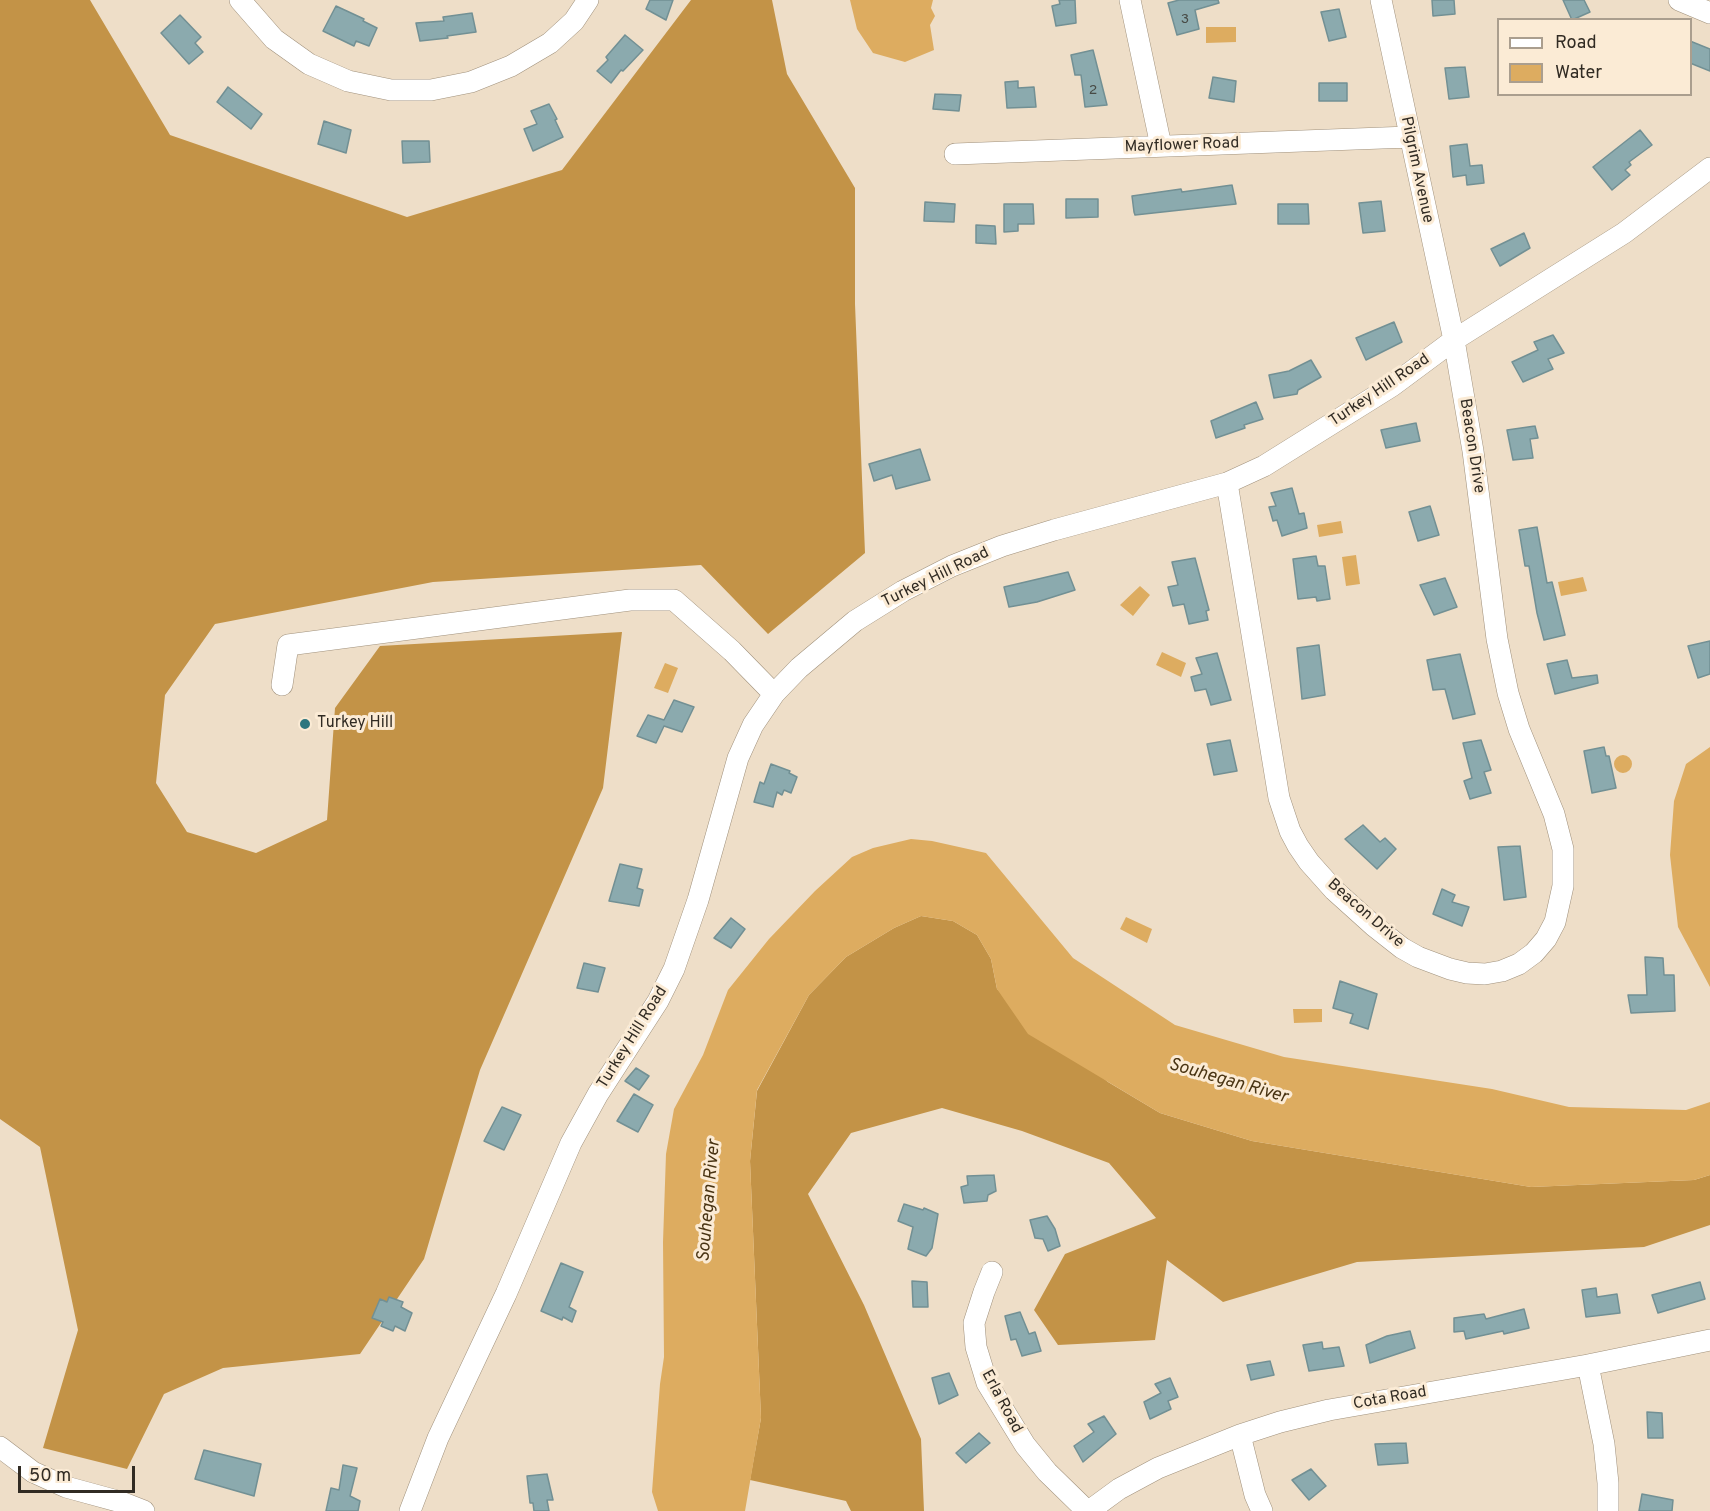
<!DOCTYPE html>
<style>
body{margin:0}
#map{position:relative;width:1710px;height:1511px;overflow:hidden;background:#eedec8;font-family:Overpass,sans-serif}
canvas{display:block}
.legend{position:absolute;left:1497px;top:18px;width:195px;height:78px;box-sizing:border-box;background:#fbebd5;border:2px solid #aa9e8e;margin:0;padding:8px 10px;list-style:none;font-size:18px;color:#312b23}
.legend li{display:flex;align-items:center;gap:12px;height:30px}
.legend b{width:30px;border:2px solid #aa9e8e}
.scale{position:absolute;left:18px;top:1466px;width:117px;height:27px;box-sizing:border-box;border:3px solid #312b23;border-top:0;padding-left:8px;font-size:18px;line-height:21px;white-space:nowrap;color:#312b23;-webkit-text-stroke:4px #fbebd5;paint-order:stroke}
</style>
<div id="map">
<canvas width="1710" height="1511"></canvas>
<ul class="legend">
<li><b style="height:8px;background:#fff"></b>Road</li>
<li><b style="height:16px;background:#ddac60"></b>Water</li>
</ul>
<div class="scale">50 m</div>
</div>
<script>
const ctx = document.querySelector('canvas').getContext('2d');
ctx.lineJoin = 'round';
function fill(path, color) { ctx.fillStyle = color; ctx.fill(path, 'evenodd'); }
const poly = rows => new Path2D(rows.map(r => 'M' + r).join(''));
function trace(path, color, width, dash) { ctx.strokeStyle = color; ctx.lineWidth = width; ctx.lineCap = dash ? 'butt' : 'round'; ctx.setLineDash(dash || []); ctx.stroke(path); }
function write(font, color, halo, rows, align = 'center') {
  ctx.font = font + ' Overpass,sans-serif'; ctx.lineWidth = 6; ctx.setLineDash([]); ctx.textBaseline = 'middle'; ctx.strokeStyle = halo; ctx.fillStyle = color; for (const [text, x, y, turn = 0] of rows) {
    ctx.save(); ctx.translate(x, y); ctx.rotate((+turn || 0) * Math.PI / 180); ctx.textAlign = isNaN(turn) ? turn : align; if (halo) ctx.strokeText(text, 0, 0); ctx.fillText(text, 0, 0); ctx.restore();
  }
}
const forest = poly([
 [0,0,90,0,170,135,407,217,562,170,691,0,772,0,787,74,855,188,855,304,865,553,768,634,701,565,433,582,215,624,165,695,156,783,187,832,256,853,327,820,335,708,380,646,622,632,603,788,480,1070,424,1259,360,1354,223,1368,164,1394,127,1469,43,1448,78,1330,40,1147,0,1119],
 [921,916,953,921,977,935,991,959,997,989,1108,1082,1160,1113,1252,1141,1531,1187,1694,1180,1710,1175,1710,1225,1644,1247,1357,1262,1223,1302,1167,1260,1155,1340,1058,1345,1034,1310,1065,1254,1156,1218,1109,1163,1022,1131,942,1108,851,1133,808,1194,864,1305,921,1439,924,1511,851,1511,846,1501,750,1480,761,1418,750,1161,757,1091,809,995,846,957,894,928]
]);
const water = poly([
 [850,0,933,0,931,8,935,16,930,25,934,50,905,62,873,53,857,29],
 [1206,27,1236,27,1236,42,1206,43],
 [1341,521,1343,533,1319,537,1317,525],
 [1356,555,1360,584,1346,586,1342,557],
 [1583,577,1587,591,1561,596,1558,582],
 [1140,586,1150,595,1133,616,1120,605],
 [1162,652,1186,663,1181,677,1156,665],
 [665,663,678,668,668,693,654,688],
 [1710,747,1710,987,1678,927,1670,855,1674,801,1686,764],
 '1614 764a9 9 0 1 1 18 0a9 9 0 1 1-18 0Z',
 [911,839,932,841,986,853,1073,958,1175,1025,1284,1057,1492,1089,1569,1107,1686,1110,1710,1102,1710,1175,1694,1180,1531,1187,1252,1141,1160,1113,1028,1034,997,989,991,959,977,935,953,921,921,916,894,928,846,957,809,995,757,1090,750,1161,761,1418,745,1511,658,1511,652,1492,660,1384,664,1357,663,1242,666,1154,674,1109,703,1055,728,990,769,939,815,891,852,857,873,848],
 [1126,917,1152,929,1147,943,1120,929],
 [1293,1009,1322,1009,1322,1022,1294,1023]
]);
const building = poly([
 [650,0,673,0,666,20,646,9,650,0],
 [1059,0,1075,0,1076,23,1056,26,1052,6,1060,4,1059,0],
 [1179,0,1218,0,1219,3,1195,10,1199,29,1177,35,1168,3,1179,0],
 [1432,0,1454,0,1455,14,1433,16,1432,0],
 [1563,0,1584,0,1590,12,1572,20,1563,0],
 [336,6,364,19,363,21,377,28,369,46,356,41,354,46,323,31,336,6],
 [1339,9,1346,37,1329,41,1321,12,1339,9],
 [472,13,476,32,447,36,448,38,420,41,416,23,444,21,443,17,472,13],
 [180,15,201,37,195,43,203,52,189,64,161,33,180,15],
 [625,35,643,50,623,71,621,70,611,83,597,71,608,60,606,57,625,35],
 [1690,41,1710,49,1710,71,1690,63,1690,41],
 [1093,50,1107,105,1085,107,1081,75,1075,75,1071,55,1093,50],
 [1465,67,1469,97,1449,99,1445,68,1465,67],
 [1213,77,1236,81,1234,102,1209,98,1213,77],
 [1018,81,1018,88,1034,87,1036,107,1007,108,1005,82,1018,81],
 [1319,83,1347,83,1347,101,1319,101,1319,83],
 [228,87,262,114,251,129,217,102,228,87],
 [935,94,961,95,959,111,933,109,935,94],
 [549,104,557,119,555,120,563,137,533,151,524,129,537,124,531,111,549,104],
 [324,121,351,130,346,153,318,144,324,121],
 [1640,130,1652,145,1629,162,1631,165,1625,170,1630,175,1612,190,1593,167,1640,130],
 [402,141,429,141,430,162,403,163,402,141],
 [1467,144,1470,166,1482,165,1484,183,1467,185,1466,175,1453,177,1450,146,1467,144],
 [1232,185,1236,204,1135,215,1134,212,1132,196,1181,189,1182,192,1232,185],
 [1066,199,1098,199,1098,217,1066,218,1066,199],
 [1381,201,1385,231,1363,233,1359,203,1381,201],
 [925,202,955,204,954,222,924,221,925,202],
 [1004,204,1033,204,1034,224,1018,224,1018,231,1004,232,1004,204],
 [1278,204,1308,204,1309,224,1278,224,1278,204],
 [976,225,995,226,996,244,976,243,976,225],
 [1524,233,1530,248,1500,266,1491,249,1524,233],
 [1394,322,1402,342,1366,360,1356,338,1394,322],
 [1553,335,1564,353,1548,359,1553,369,1523,382,1512,362,1538,350,1534,342,1553,335],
 [1311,360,1321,377,1298,390,1297,394,1274,398,1269,375,1289,371,1311,360],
 [1256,402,1263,419,1244,425,1245,428,1216,438,1211,421,1256,402],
 [1416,423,1420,441,1386,448,1381,430,1416,423],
 [1535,426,1538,438,1530,439,1533,458,1513,460,1507,430,1535,426],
 [920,449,930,480,896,489,892,475,874,481,869,464,920,449],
 [1292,488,1299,514,1304,513,1307,528,1282,536,1277,520,1273,521,1269,507,1276,506,1271,493,1292,488],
 [1430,506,1439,535,1418,541,1409,512,1430,506],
 [1537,527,1547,583,1552,582,1565,635,1544,640,1537,613,1529,566,1525,566,1519,530,1537,527],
 [1316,556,1318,566,1325,566,1330,599,1317,601,1316,597,1298,599,1293,559,1316,556],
 [1195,558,1209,610,1206,611,1208,620,1189,624,1184,604,1173,606,1168,587,1178,585,1172,562,1195,558],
 [1068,572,1075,590,1037,602,1009,607,1004,587,1068,572],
 [1445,578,1457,607,1434,615,1420,585,1445,578],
 [1710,641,1710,674,1698,678,1688,646,1710,641],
 [1319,645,1325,695,1302,699,1297,648,1319,645],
 [1217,653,1231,700,1211,705,1206,689,1195,691,1191,677,1202,674,1196,658,1217,653],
 [1460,654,1475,714,1453,719,1445,689,1433,690,1427,660,1460,654],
 [1567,660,1572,678,1597,675,1598,683,1555,694,1547,664,1567,660],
 [674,700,694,707,682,732,664,726,656,743,637,736,648,715,664,720,674,700],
 [1230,740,1237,771,1214,775,1207,744,1230,740],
 [1481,740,1491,770,1484,772,1491,793,1470,799,1464,781,1472,778,1463,743,1481,740],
 [1604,747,1606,756,1609,756,1616,788,1592,793,1584,751,1604,747],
 [771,764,790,771,789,773,797,777,791,793,784,790,782,795,777,792,773,807,754,802,760,782,764,784,771,764],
 [1363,825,1380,842,1385,838,1396,849,1377,869,1345,839,1363,825],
 [1520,846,1526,897,1504,900,1498,847,1520,846],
 [620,864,642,869,637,888,643,890,639,906,609,901,620,864],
 [1442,889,1455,895,1452,902,1469,907,1462,926,1433,914,1442,889],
 [731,918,745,929,731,948,714,938,731,918],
 [1645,957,1663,958,1664,975,1674,975,1675,1011,1631,1013,1628,995,1647,995,1645,957],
 [584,963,605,968,598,992,577,988,584,963],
 [1340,981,1377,994,1368,1029,1350,1023,1353,1014,1333,1008,1340,981],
 [636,1068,649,1076,639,1090,625,1081,636,1068],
 [634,1094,653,1105,638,1132,617,1121,634,1094],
 [502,1107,521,1115,504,1150,484,1141,502,1107],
 [994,1175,996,1191,988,1195,987,1201,964,1203,961,1187,968,1185,967,1176,994,1175],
 [904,1204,923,1210,924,1208,938,1214,932,1248,926,1256,908,1249,913,1227,898,1221,904,1204],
 [1047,1216,1055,1229,1060,1246,1048,1251,1043,1239,1035,1238,1030,1220,1047,1216],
 [561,1263,583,1272,569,1307,576,1311,572,1322,563,1317,562,1320,541,1311,561,1263],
 [912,1281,927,1282,928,1307,913,1307,912,1281],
 [1700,1282,1705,1299,1658,1313,1652,1295,1700,1282],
 [1596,1288,1597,1297,1617,1294,1620,1313,1586,1317,1582,1290,1596,1288],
 [389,1297,403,1302,401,1307,412,1313,405,1331,395,1326,393,1331,381,1326,383,1322,372,1318,380,1299,387,1302,389,1297],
 [1524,1309,1529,1328,1504,1334,1503,1331,1466,1339,1464,1331,1454,1332,1454,1318,1484,1314,1486,1319,1524,1309],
 [1020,1312,1029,1334,1035,1332,1041,1351,1022,1356,1016,1339,1011,1340,1005,1316,1020,1312],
 [1410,1331,1415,1348,1370,1363,1366,1345,1387,1336,1410,1331],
 [1322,1342,1323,1349,1339,1347,1344,1366,1309,1371,1303,1345,1322,1342],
 [1270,1361,1274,1375,1251,1380,1247,1365,1270,1361],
 [949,1373,958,1395,939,1404,932,1378,949,1373],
 [1170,1378,1178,1397,1168,1401,1171,1409,1150,1419,1144,1402,1161,1393,1155,1384,1170,1378],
 [1647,1412,1662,1413,1663,1438,1648,1438,1647,1412],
 [1104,1416,1116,1434,1083,1462,1074,1446,1094,1432,1088,1424,1104,1416],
 [979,1433,990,1443,966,1463,956,1453,979,1433],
 [1406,1443,1408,1463,1378,1465,1375,1444,1406,1443],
 [204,1450,261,1464,254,1496,195,1479,204,1450],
 [343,1465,357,1468,350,1496,360,1501,358,1511,326,1511,331,1488,339,1490,343,1465],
 [1311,1469,1326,1486,1309,1500,1292,1480,1311,1469],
 [547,1474,553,1500,547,1500,549,1511,534,1511,533,1503,530,1503,527,1476,547,1474],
 [1642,1494,1673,1500,1672,1511,1639,1511,1642,1494]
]);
const minor = poly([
 [240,0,274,39,309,64,348,81,391,90,431,90,471,82,511,66,550,43,574,21,588,0],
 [1130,0,1161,146],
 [1679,0,1710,13],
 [955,154,1409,137],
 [1227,483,1279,798,1290,831,1298,846,1309,862,1334,890,1374,926,1402,948,1418,957,1450,969,1467,973,1485,974,1502,971,1519,964,1534,953,1546,939,1555,922,1563,886,1563,849,1554,814,1519,729,1508,693,1497,639,1473,451,1454,340,1381,0],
 [282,685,288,645,630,600,674,600,732,651,774,694],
 [992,1272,984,1292,974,1323,976,1347,987,1383,1025,1445,1047,1472,1087,1511],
 [1588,1365,1604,1444,1608,1483,1608,1511],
 [1240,1435,1255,1495,1262,1511],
 [0,1447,33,1472,66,1487,121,1502,144,1511],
 [410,1511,438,1438,506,1294,571,1143,598,1094,658,1001,674,969,698,900,738,758,753,725,774,694,799,668,855,621,903,591,952,566,1002,546,1054,530,1227,483,1264,466,1392,386,1454,340,1624,233,1710,168],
 [1089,1511,1119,1489,1158,1468,1240,1435,1280,1422,1329,1410,1588,1365,1710,1340]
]);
const markers = [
 [305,724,6,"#2d767e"]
];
const numberNames = [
 ["3",1185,20],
 ["2",1093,91]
];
const streetNames = [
 ["Mayflower Road",1182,146,-2],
 ["Pilgrim Avenue",1416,170,78],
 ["Turkey Hill Road",1380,391,-34],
 ["Beacon Drive",1471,446,81],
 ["Turkey Hill Road",936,578,-26],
 ["Beacon Drive",1365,914,41],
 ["Turkey Hill Road",633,1038,-58],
 ["Cota Road",1390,1399,-10],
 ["Erla Road",1001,1402,62]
];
const poiNames = [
 ["Turkey Hill",317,724]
];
const waterNames = [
 ["Souhegan River",1228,1082,16],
 ["Souhegan River",710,1201,-85]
];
fill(forest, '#c39347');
fill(water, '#ddac60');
fill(building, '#8baaae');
trace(building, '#729094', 1.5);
trace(minor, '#a0917c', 22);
trace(minor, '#fff', 21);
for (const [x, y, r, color] of markers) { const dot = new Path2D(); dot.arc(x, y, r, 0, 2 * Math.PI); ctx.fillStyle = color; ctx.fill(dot); trace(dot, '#fbebd5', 2); }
write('14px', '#484b46', null, numberNames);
write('16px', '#312b23', '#fbebd5', streetNames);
write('16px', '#312b23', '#fbebd5', poiNames, 'left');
write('italic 18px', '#493413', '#fbebd5', waterNames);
</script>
